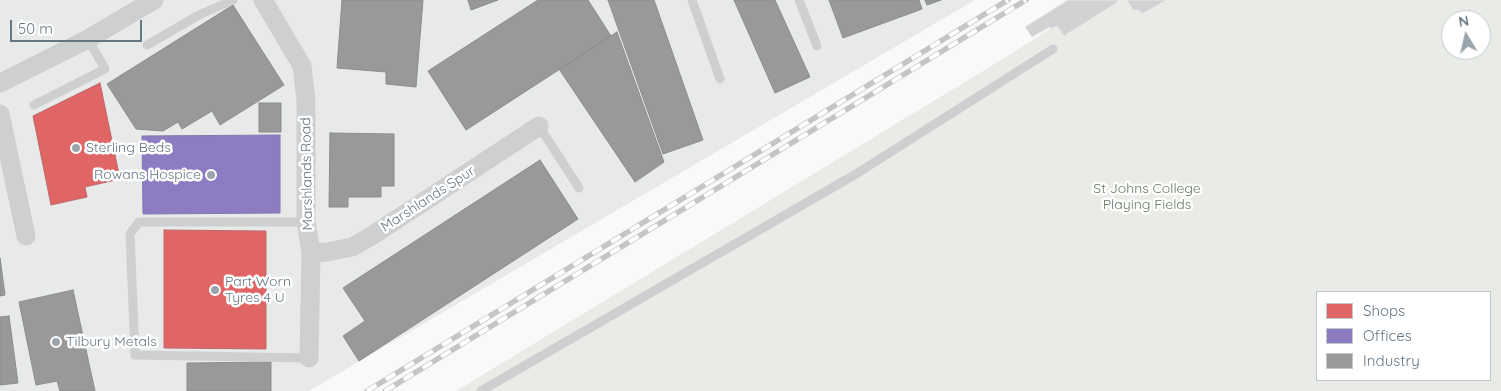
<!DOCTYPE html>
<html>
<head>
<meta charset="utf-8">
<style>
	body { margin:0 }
	#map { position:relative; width:1501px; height:391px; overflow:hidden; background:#f9f9f9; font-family:Quicksand,sans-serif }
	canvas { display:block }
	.legend { position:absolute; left:1316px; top:291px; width:175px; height:90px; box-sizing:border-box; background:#fff; border:1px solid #c1c8cd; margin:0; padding:6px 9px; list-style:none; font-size:15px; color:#657683 }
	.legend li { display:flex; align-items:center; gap:10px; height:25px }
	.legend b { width:25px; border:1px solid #c1c8cd }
	.north { position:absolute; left:1441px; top:10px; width:50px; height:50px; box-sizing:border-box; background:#fff; border:1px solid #c1c8cd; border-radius:50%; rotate:351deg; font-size:14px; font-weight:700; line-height:20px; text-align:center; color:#657683 }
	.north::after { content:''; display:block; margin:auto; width:18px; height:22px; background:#99a4ac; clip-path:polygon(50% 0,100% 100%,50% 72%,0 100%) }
	.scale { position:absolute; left:10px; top:20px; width:132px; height:22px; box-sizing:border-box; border:2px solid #657683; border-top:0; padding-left:6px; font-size:15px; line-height:18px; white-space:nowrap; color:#657683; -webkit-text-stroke:4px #fff; paint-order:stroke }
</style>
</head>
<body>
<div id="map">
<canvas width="1501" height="391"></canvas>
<ul class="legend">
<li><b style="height:14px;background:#e06666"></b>Shops</li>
<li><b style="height:14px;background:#8e7cc3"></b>Offices</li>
<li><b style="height:14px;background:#999"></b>Industry</li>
</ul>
<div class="north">N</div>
<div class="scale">50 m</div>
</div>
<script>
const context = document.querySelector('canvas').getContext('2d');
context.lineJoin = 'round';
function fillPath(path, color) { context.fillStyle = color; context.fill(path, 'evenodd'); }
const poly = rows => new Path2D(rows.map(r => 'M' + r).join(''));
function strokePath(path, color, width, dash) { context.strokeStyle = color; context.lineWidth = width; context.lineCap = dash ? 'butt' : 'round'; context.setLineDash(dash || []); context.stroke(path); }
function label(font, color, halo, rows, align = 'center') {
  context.font = font + ' Quicksand,sans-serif'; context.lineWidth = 5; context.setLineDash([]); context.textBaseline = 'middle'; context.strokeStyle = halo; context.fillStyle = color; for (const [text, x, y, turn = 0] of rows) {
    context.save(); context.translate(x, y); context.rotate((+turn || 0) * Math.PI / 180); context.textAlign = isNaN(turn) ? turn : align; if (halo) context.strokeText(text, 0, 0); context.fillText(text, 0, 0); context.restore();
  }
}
fillPath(poly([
	[0,0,975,0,309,391,0,391]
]), '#e8e9e9');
fillPath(poly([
	[1095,0,1501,0,1501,391,456,391,1011,54],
	[1451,20,1481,20,1481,50,1451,50],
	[1317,292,1490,292,1490,380,1317,380]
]), '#e8ebe6');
const shops = poly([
	[100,83,120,179,85,187,87,197,51,205,33,116,100,83],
	[164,230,266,231,266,349,164,348,164,230]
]);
fillPath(shops, '#e06666');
strokePath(shops, '#bb6b6f', 1);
const offices = poly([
	[280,135,280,213,143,214,142,136,280,135]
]);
fillPath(offices, '#8e7cc3');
strokePath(offices, '#827ab0', 1);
const industry = poly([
	[342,0,423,0,416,87,386,84,386,72,337,68,342,0],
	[468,0,498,0,471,10,468,0],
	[538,0,588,0,611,36,466,130,428,71,538,0],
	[608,0,654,0,703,140,663,154,608,0],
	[734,0,775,0,810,77,775,93,734,0],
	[829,0,919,0,922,9,843,38,829,0],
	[925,0,941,0,927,5,925,0],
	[233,5,284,85,220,125,212,111,182,129,178,122,163,131,136,129,107,84,233,5],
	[617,32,664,162,635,182,559,69,617,32],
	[259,103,281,103,281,132,259,132,259,103],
	[330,133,394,134,394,186,381,186,381,197,348,197,348,207,329,207,330,133],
	[540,160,578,219,359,361,343,336,365,321,343,288,540,160],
	[0,258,5,295,0,296,0,258],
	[73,290,95,391,60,391,57,381,36,385,19,302,73,290],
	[9,316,18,383,0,385,0,317,9,316],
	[271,362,271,391,187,391,187,363,271,362]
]);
fillPath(industry, '#999');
strokePath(industry, '#898e92', 1);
const building = poly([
	[1068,0,1117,0,1118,2,1064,36,1057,26,1051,29,1050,27,1032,37,1025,27,1068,0],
	[1127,0,1167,0,1142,14,1139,10,1133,10,1127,0]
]);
fillPath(building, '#d0d2d3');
strokePath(building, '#e8e8e8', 1);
strokePath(poly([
	[692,0,720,79],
	[799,0,817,46],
	[147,45,199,15,233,0],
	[34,105,105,69,88,39],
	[539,126,579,188],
	[306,222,139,222,130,234,135,355,309,358],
	[481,391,856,174,1053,49]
]), '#cecfd0', 9);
strokePath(poly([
	[263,0,302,66,306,100,306,222,311,253,309,358],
	[0,83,88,39,154,0],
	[0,114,26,236],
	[311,253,327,252,352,247,370,237,539,126]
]), '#cecfd0', 19);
const rail = poly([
	[367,391,1008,0],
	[385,391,1026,0]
]);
strokePath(rail, '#c3c5c6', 5.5);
strokePath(rail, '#fff', 4, [11]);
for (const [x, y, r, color] of [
	[76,148,5,"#99a4ac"],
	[211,175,5,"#99a4ac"],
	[215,290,5,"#99a4ac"],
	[56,342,5,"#99a4ac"]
]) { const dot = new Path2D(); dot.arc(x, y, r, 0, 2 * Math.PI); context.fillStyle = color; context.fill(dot); strokePath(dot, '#fff', 2); }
label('14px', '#657683', '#fff', [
	["Sterling Beds",86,148],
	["Rowans Hospice",201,175,"right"],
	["Part Worn",225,282],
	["Tyres 4 U",225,298],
	["Tilbury Metals",66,342]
], 'left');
label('14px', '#657683', '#fff', [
	["Marshlands Road",307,174,-91],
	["Marshlands Spur",428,199,-33]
]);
label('14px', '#687a64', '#fff', [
	["St Johns College",1147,189],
	["Playing Fields",1147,205]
]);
</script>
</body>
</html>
